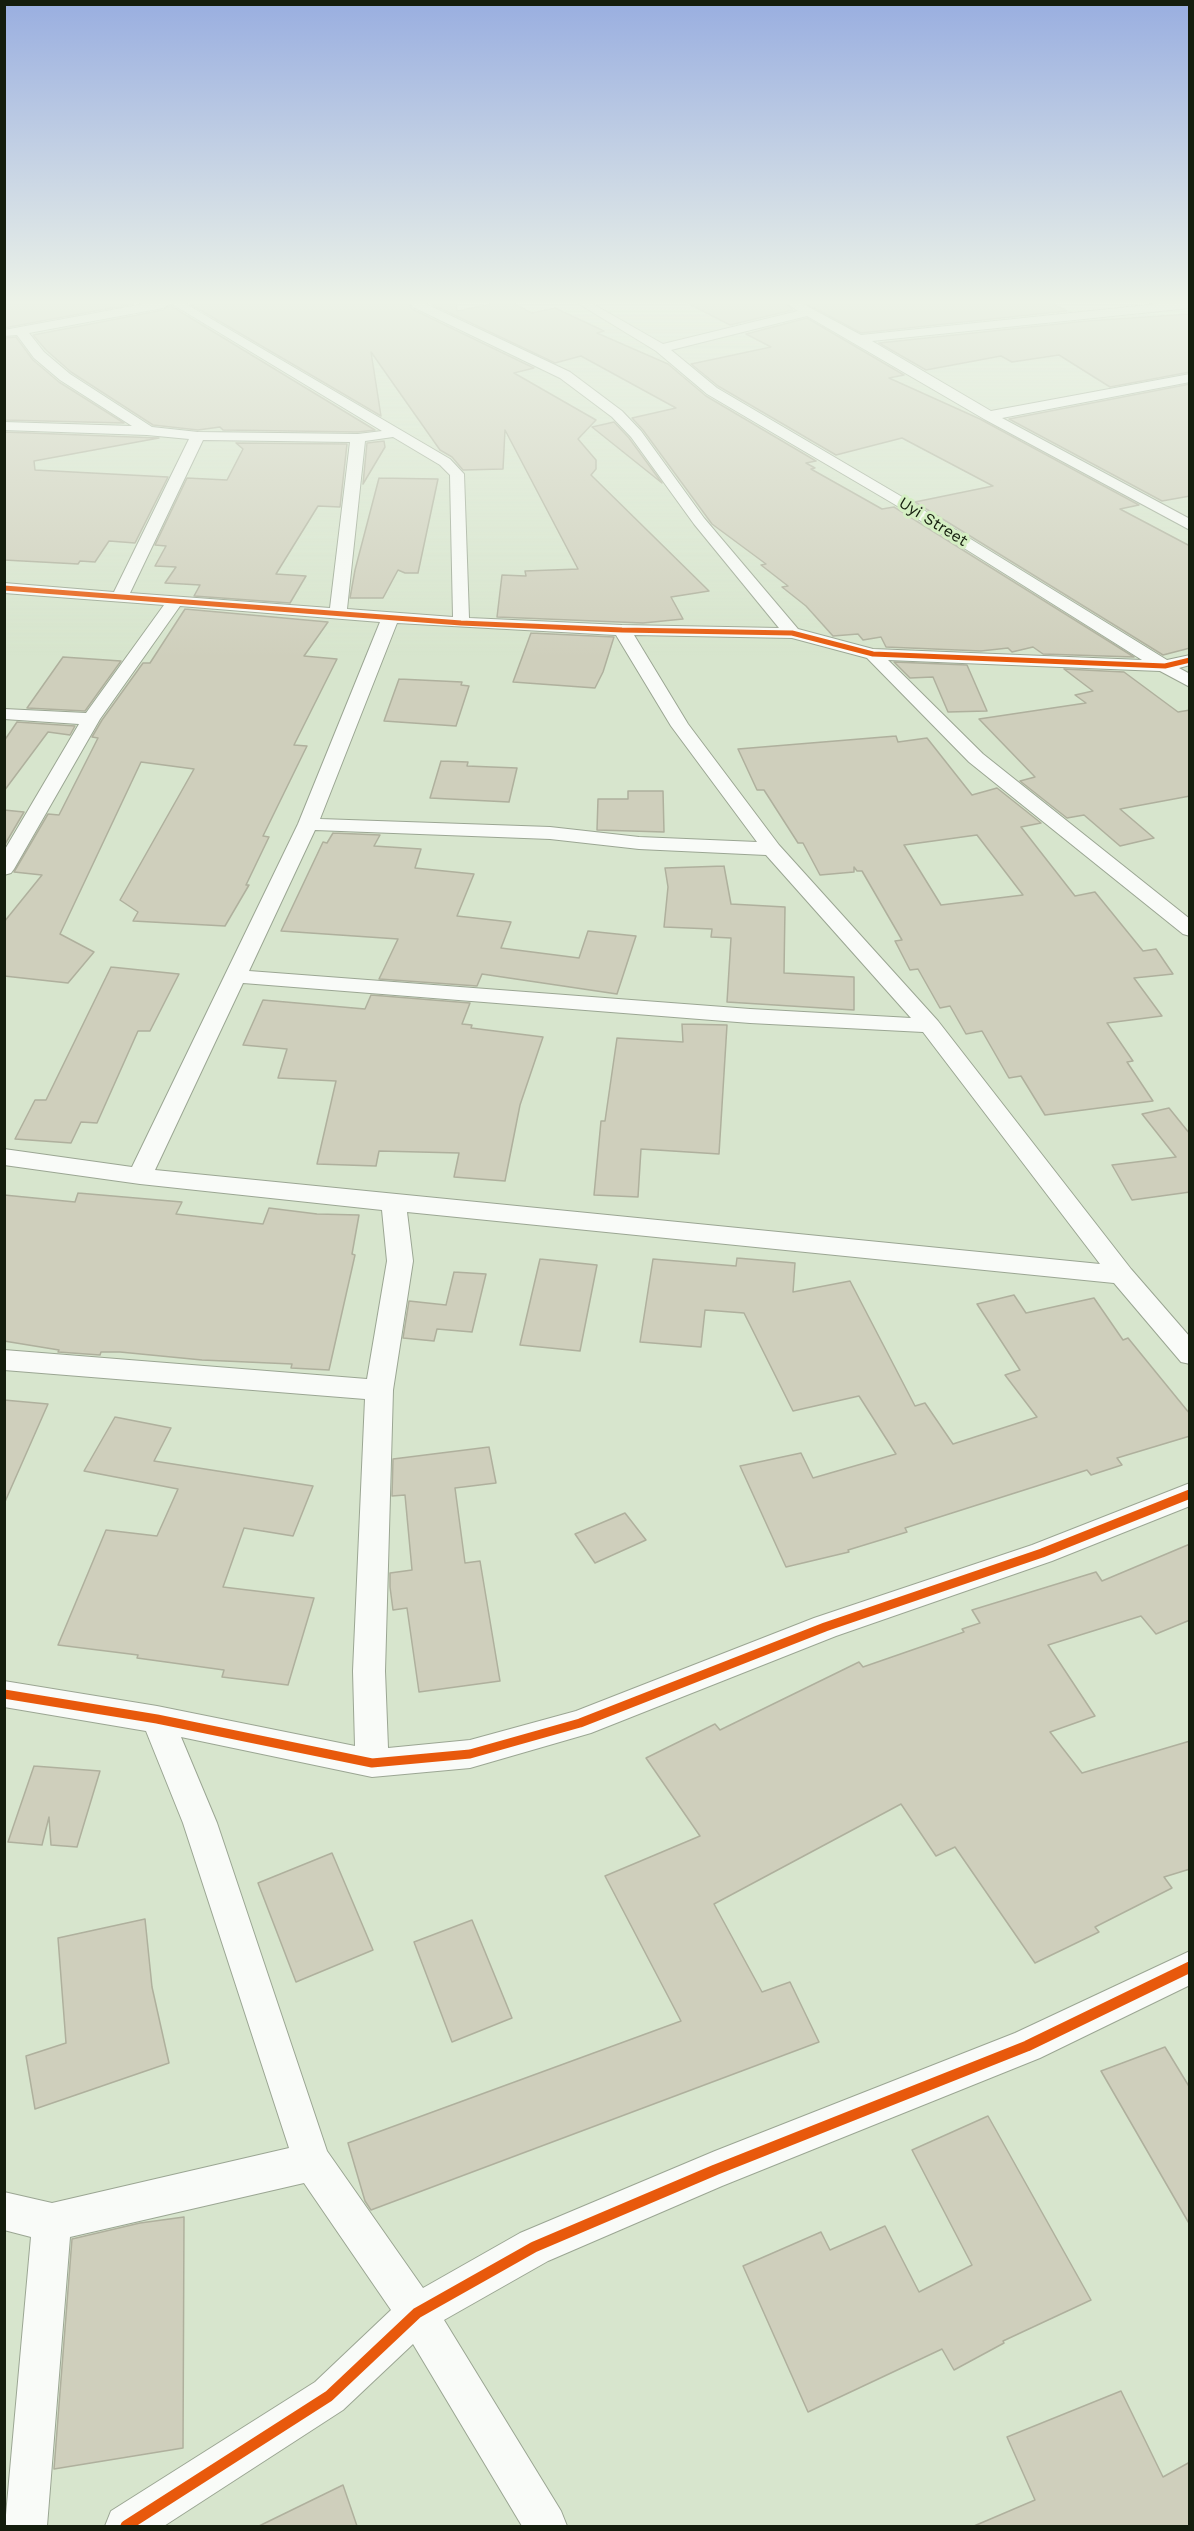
<!DOCTYPE html>
<html>
<head>
<meta charset="utf-8">
<style>
	body { margin:0 }
	#map { position:relative; width:1194px; height:2531px; overflow:hidden; background:#d7e5cd; font-family:"Work Sans",sans-serif }
	canvas { display:block }
	.frame { position:absolute; inset:0; border:6px solid #141d0d; pointer-events:none }
</style>
</head>
<body>
<div id="map">
<canvas width="1194" height="2531"></canvas>
<div class="frame"></div>
</div>
<script>
const context = document.querySelector('canvas').getContext('2d');
context.lineJoin = 'round';
function fillPath(path, color) { context.fillStyle = color; context.fill(path, 'evenodd'); }
const poly = rows => new Path2D(rows.map(r => 'M' + r).join(''));
function strokePath(path, color, width, dash) { context.strokeStyle = color; context.lineWidth = width; context.lineCap = dash ? 'butt' : 'round'; context.setLineDash(dash || []); context.stroke(path); }
function label(font, color, halo, rows, align = 'center') {
  context.font = font + ' "Work Sans",sans-serif'; context.lineWidth = 6; context.setLineDash([]); context.textBaseline = 'middle'; context.strokeStyle = halo; context.fillStyle = color; for (const [text, x, y, turn = 0] of rows) {
    context.save(); context.translate(x, y); context.rotate((+turn || 0) * Math.PI / 180); context.textAlign = isNaN(turn) ? turn : align; if (halo) context.strokeText(text, 0, 0); context.fillText(text, 0, 0); context.restore();
  }
}
const building = poly([
	[4,304,133,304,4,328,4,304],
	[190,304,409,304,412,309,534,368,514,373,596,420,578,439,596,460,596,469,591,475,709,591,671,597,683,619,643,623,497,617,502,575,526,576,525,571,578,569,505,430,503,469,463,470,452,457,440,450,371,352,381,416,190,304],
	[431,304,456,304,457,311,492,304,514,304,532,313,555,308,604,331,597,333,668,364,706,396,816,461,806,463,815,468,811,469,882,509,894,507,1134,657,1043,654,1033,647,1012,652,1008,648,981,651,886,647,881,637,863,640,858,634,833,636,806,606,782,587,788,586,761,565,766,564,712,524,643,430,632,418,676,408,581,356,555,363,431,304],
	[689,304,786,304,793,310,730,325,689,304],
	[807,304,1053,304,1067,311,861,333,807,304],
	[171,305,171,306,375,430,358,432,223,430,220,427,198,430,153,425,71,372,46,350,33,335,163,310,171,305],
	[1190,314,1190,372,1110,387,1059,355,1012,362,1001,356,926,370,879,343,1086,321,1190,314],
	[807,318,904,375,889,378,980,419,1139,505,1120,509,1190,546,1190,648,1163,655,915,502,993,486,902,438,836,455,718,386,691,364,771,347,746,334,807,318],
	[16,337,33,360,59,382,124,423,4,420,4,338,16,337],
	[1190,384,1190,496,1162,501,1009,419,1190,384],
	[614,422,629,438,662,483,592,427,614,422],
	[4,432,159,438,34,461,35,470,168,477,135,543,109,541,95,562,80,561,78,564,4,560,4,432],
	[384,441,385,447,363,484,367,443,384,441],
	[236,443,347,444,340,507,318,506,276,574,306,576,290,603,194,596,200,585,165,583,176,567,155,566,166,546,155,545,187,478,227,480,243,449,236,443],
	[379,478,438,479,418,573,405,573,398,570,383,598,350,598,355,570,379,478],
	[185,609,328,622,304,656,337,659,294,745,307,746,263,836,269,837,246,885,249,885,225,926,133,921,138,912,120,900,194,769,141,762,60,934,94,952,68,983,4,976,4,922,42,875,14,872,48,814,59,815,98,738,92,737,102,720,143,663,150,663,185,609],
	[531,633,614,637,603,672,595,688,513,682,531,633],
	[63,657,121,661,85,711,27,708,63,657],
	[894,662,967,665,987,711,948,712,933,677,910,678,894,662],
	[1064,669,1124,672,1178,712,1190,710,1190,796,1120,809,1154,838,1120,846,1084,815,1067,818,1020,781,1035,777,979,719,1086,703,1075,695,1093,691,1064,669],
	[399,679,462,682,461,685,469,686,456,726,384,721,399,679],
	[17,722,75,726,70,735,48,732,4,791,4,741,17,722],
	[896,736,898,742,927,738,972,795,997,788,1041,823,1021,827,1075,896,1095,892,1143,951,1156,949,1173,974,1134,978,1162,1016,1107,1023,1133,1061,1127,1062,1153,1101,1045,1115,1021,1076,1009,1078,982,1031,966,1034,950,1006,940,1008,918,969,910,970,895,941,902,940,862,871,857,871,854,867,854,872,820,875,803,843,798,843,764,790,757,790,738,749,896,736],
	[977,835,1023,895,941,905,904,845,977,835],
	[441,761,468,762,467,766,517,768,509,802,430,798,441,761],
	[628,791,663,791,664,832,597,830,598,799,628,799,628,791],
	[4,810,24,812,4,846,4,810],
	[333,833,380,835,374,846,421,849,415,868,474,874,457,916,511,922,501,948,579,958,588,931,636,936,617,994,482,974,477,986,379,979,398,939,281,931,323,842,327,843,333,833],
	[724,866,731,904,785,907,784,973,854,977,854,1010,727,1002,731,938,711,937,712,929,664,927,668,887,665,868,724,866],
	[111,967,179,974,150,1031,138,1031,97,1123,81,1122,71,1143,15,1139,35,1100,46,1100,111,967],
	[371,995,470,1003,462,1024,472,1025,471,1028,543,1037,520,1105,505,1181,454,1177,459,1153,379,1151,376,1166,317,1164,336,1081,278,1078,287,1049,243,1045,263,1000,365,1009,371,995],
	[682,1024,727,1025,719,1154,641,1149,638,1197,594,1195,601,1121,605,1121,617,1038,683,1042,682,1024],
	[1169,1108,1190,1134,1190,1192,1132,1200,1112,1165,1176,1157,1142,1114,1169,1108],
	[78,1193,182,1202,176,1214,263,1224,269,1208,317,1214,359,1215,352,1254,355,1255,329,1370,291,1368,292,1364,202,1360,120,1352,101,1352,100,1355,58,1352,59,1350,4,1341,4,1195,75,1202,78,1193],
	[737,1258,795,1263,793,1292,850,1281,915,1406,925,1403,953,1444,1037,1417,1005,1375,1020,1370,977,1304,1014,1295,1026,1313,1094,1298,1123,1340,1128,1338,1190,1414,1190,1436,1117,1458,1122,1465,1091,1475,1087,1470,905,1528,907,1532,848,1550,849,1552,786,1567,740,1466,801,1453,813,1478,896,1454,859,1396,793,1411,744,1313,705,1310,701,1347,640,1342,653,1259,736,1266,737,1258],
	[540,1259,597,1265,580,1351,520,1345,540,1259],
	[454,1272,486,1274,472,1332,437,1329,434,1341,403,1338,409,1301,446,1305,454,1272],
	[4,1400,48,1404,4,1504,4,1400],
	[115,1417,171,1428,154,1461,313,1486,293,1536,244,1528,223,1587,314,1598,288,1685,222,1677,224,1670,137,1658,138,1655,58,1645,106,1530,157,1536,178,1489,84,1471,115,1417],
	[489,1447,496,1483,455,1488,465,1563,480,1561,500,1681,419,1692,407,1608,393,1610,390,1587,390,1573,412,1570,405,1495,392,1496,393,1459,489,1447],
	[625,1513,646,1540,595,1563,575,1534,625,1513],
	[1190,1544,1190,1620,1156,1634,1141,1616,1048,1645,1095,1716,1050,1732,1082,1773,1190,1741,1190,1869,1164,1877,1172,1888,1095,1927,1099,1932,1035,1963,955,1847,936,1856,901,1804,714,1904,762,1992,790,1982,819,2042,371,2210,365,2201,348,2143,681,2021,605,1876,700,1836,646,1758,715,1724,720,1730,859,1662,863,1667,964,1632,962,1629,980,1623,972,1610,1096,1572,1102,1581,1190,1544],
	[34,1766,100,1771,77,1847,51,1845,49,1817,42,1845,8,1842,34,1766],
	[332,1853,373,1950,296,1982,258,1883,332,1853],
	[145,1919,152,1987,169,2063,35,2109,26,2056,66,2043,58,1938,145,1919],
	[472,1920,512,2018,452,2042,414,1942,472,1920],
	[1165,2047,1190,2088,1190,2225,1101,2071,1165,2047],
	[988,2116,1091,2300,1003,2341,1004,2343,954,2370,942,2349,808,2412,743,2266,821,2232,830,2250,885,2226,919,2292,972,2265,912,2150,988,2116],
	[184,2217,183,2448,54,2469,72,2239,140,2223,184,2217],
	[1121,2391,1163,2477,1190,2462,1190,2526,974,2526,1035,2500,1007,2437,1121,2391],
	[343,2485,357,2526,259,2526,343,2485]
]);
fillPath(building, '#cfcfbc');
strokePath(building, '#afb09d', 1.5);
const minor = poly([
	[144,304,169,304,163,308,29,333,44,352,70,374,152,427,198,432,358,434,382,431,172,304,186,304,450,459,464,474,469,618,622,625,779,628,694,524,631,437,612,417,560,378,413,307,411,304,426,304,570,372,622,411,641,431,704,518,798,629,873,649,1142,660,894,504,707,394,656,351,579,304,593,304,663,344,798,311,788,304,803,304,861,335,1157,304,1190,304,1190,308,872,341,991,411,1190,374,1190,382,1002,418,1190,519,1190,530,984,419,807,316,671,350,717,388,904,498,1167,660,1190,655,1190,665,1179,668,1190,674,1190,687,1160,671,888,660,983,754,1190,919,1190,936,1183,934,969,762,867,658,792,638,634,635,688,724,779,845,938,1021,1131,1269,1190,1337,1190,1364,1181,1362,1114,1283,407,1212,413,1261,393,1390,385,1671,388,1748,470,1740,576,1711,814,1618,1032,1545,1190,1483,1190,1506,1052,1561,836,1636,591,1733,470,1768,372,1777,181,1737,217,1823,327,2151,423,2288,520,2233,715,2151,1015,2033,1190,1951,1190,1985,1040,2058,722,2186,548,2261,444,2320,561,2511,567,2526,522,2526,413,2344,343,2410,164,2526,105,2526,111,2511,315,2382,391,2310,304,2183,70,2237,47,2526,5,2526,31,2237,4,2230,4,2192,52,2203,289,2148,183,1823,146,1731,4,1707,4,1681,157,1706,355,1746,353,1671,365,1399,4,1370,4,1350,367,1379,387,1261,382,1210,140,1184,4,1165,4,1149,132,1167,298,824,380,622,180,606,100,719,14,869,11,873,4,875,4,851,79,724,4,719,4,709,86,713,164,605,4,593,4,583,114,592,189,439,147,435,4,430,4,422,132,426,60,380,34,358,17,335,4,336,4,330,144,304],
	[393,437,440,465,450,475,453,617,347,609,365,441,393,437],
	[203,440,350,442,330,608,130,593,203,440],
	[397,623,616,635,671,726,757,842,639,837,550,827,320,819,397,623],
	[315,830,550,839,639,849,766,855,911,1018,750,1009,249,971,315,830],
	[243,983,750,1023,923,1032,1100,1264,155,1170,243,983]
]);
strokePath(minor, '#9ba693', 2);
fillPath(minor, '#f9fbf8');
strokePath(poly([
	[4,588,461,623,622,630,792,633,873,654,1165,666,1190,660]
]), '#e8590c', 5);
strokePath(poly([
	[4,1694,157,1719,372,1763,470,1754,580,1723,825,1627,1042,1553,1190,1494]
]), '#e8590c', 9);
strokePath(poly([
	[126,2526,329,2396,417,2313,534,2247,715,2170,1027,2046,1190,1967]
]), '#e8590c', 11);
const sky = context.createLinearGradient(0, 0, 0, 658);
sky.addColorStop(0, '#99aee0');
sky.addColorStop(0.46, '#edf3e8');
sky.addColorStop(1, '#edf3e800');
context.fillStyle = sky;
context.fillRect(0, 0, 1194, 658);
label('16px', '#141d0d', '#d5efc3', [
	["Uyi Street",933,522,32]
]);
</script>
</body>
</html>
